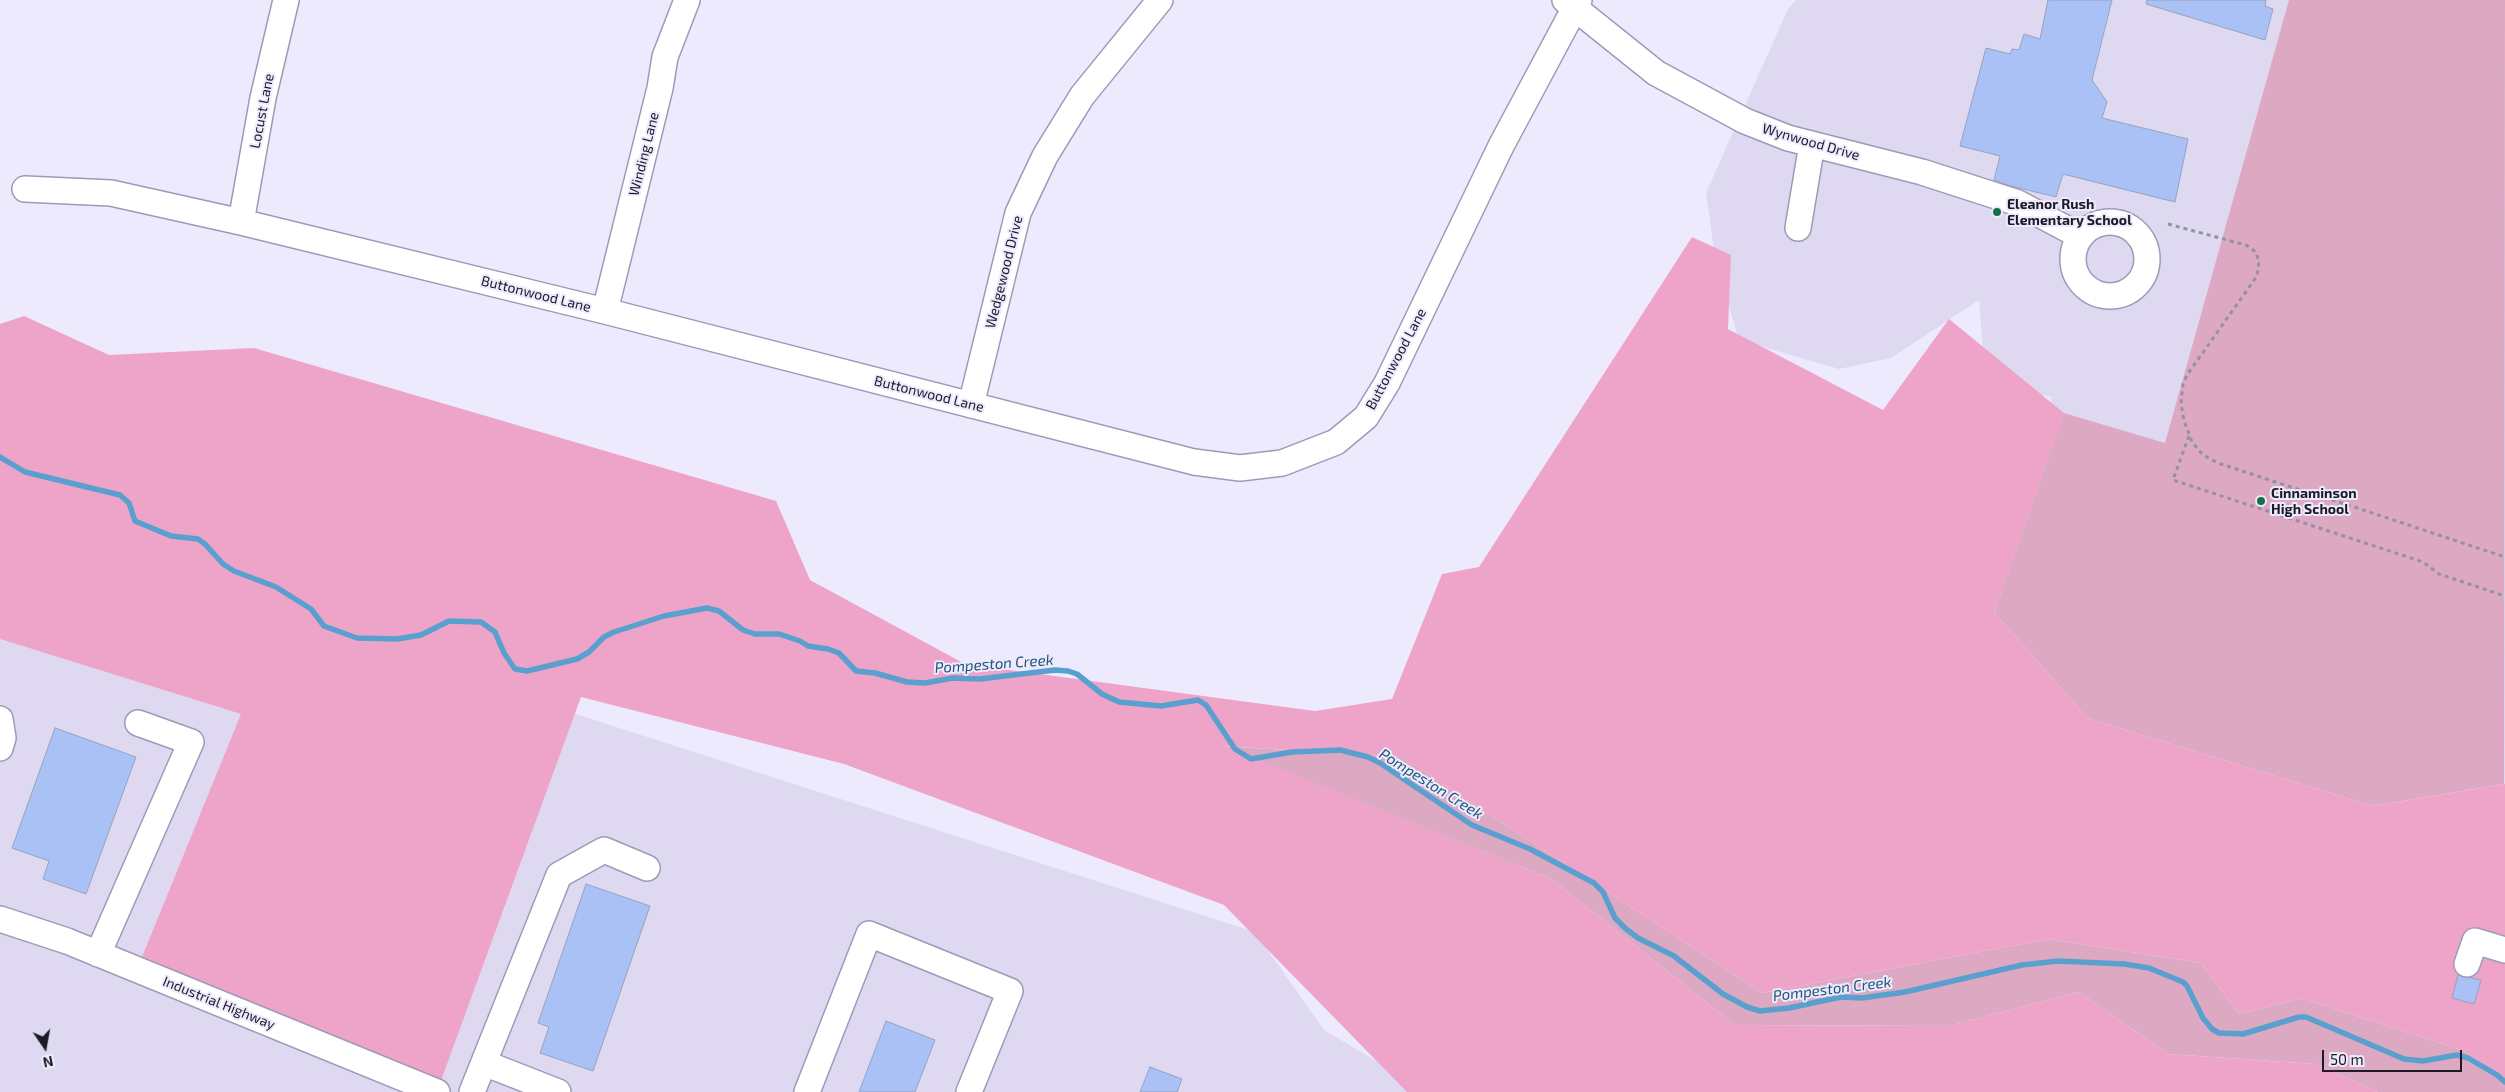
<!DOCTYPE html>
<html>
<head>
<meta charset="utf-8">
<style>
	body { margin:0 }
	#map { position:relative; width:2505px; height:1092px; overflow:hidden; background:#edeafe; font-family:"Exo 2",sans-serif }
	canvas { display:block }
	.north { position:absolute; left:20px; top:1022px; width:50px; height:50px; -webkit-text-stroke:4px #edeafe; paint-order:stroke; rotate:168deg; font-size:14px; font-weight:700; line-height:20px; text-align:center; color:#1d1a26 }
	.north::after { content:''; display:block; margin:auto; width:18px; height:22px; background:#1d1a26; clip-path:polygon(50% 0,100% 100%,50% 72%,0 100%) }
	.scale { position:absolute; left:2322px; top:1050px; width:140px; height:22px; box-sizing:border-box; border:2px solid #1d1a26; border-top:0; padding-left:6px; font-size:15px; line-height:18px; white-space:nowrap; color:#1d1a26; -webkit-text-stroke:4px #edeafe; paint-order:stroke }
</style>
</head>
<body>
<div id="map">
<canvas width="2505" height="1092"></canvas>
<div class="north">N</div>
<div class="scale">50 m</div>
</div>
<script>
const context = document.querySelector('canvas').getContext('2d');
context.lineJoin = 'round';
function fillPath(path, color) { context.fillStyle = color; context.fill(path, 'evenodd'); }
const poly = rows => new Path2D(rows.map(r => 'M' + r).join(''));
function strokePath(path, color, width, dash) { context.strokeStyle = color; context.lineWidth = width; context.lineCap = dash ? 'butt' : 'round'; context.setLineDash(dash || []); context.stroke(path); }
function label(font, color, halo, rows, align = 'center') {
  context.font = font + ' "Exo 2",sans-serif'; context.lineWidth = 4; context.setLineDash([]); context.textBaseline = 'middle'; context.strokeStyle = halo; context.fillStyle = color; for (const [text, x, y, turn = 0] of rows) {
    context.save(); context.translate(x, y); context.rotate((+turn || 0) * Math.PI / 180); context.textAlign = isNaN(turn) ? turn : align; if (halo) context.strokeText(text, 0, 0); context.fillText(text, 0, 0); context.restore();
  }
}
fillPath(poly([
	[1796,0,2505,0,2505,799,1990,584,2052,397,2030,393,1984,361,1979,300,1891,358,1839,369,1739,340,1716,264,1706,193,1788,9],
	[0,639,223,708,448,673,1255,932,1324,1030,1410,1081,1450,1092,0,1092]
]), '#ded9f1');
fillPath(poly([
	[2289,0,2505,0,2504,784,2373,806,2087,718,1994,612,2064,413,2165,443],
	[1221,746,1402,757,1762,993,2048,939,2201,963,2239,1014,2302,998,2464,1051,2505,1082,2505,1092,2378,1092,2316,1064,2168,1054,2079,992,1949,1026,1735,1025,1551,879]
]), '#dda9c2');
fillPath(poly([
	[1692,237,1731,255,1728,329,1883,410,1949,319,2064,413,1994,612,2087,718,2373,806,2505,784,2505,1082,2464,1051,2302,998,2239,1014,2201,963,2048,939,1762,993,1402,757,1223,746,1551,879,1735,1025,1949,1026,2079,992,2168,1054,2316,1064,2378,1092,1407,1092,1224,905,844,764,581,697,439,1086,140,962,241,714,0,639,0,324,24,316,109,355,254,348,776,501,810,580,965,664,1315,711,1392,699,1442,574,1479,567]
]), '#eea4c9');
strokePath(poly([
	[0,457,25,472,120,495,129,503,135,521,171,536,198,539,205,544,223,564,234,571,276,587,311,609,324,626,357,638,397,639,421,635,449,621,481,622,495,632,504,653,515,669,527,671,577,659,589,652,604,637,614,632,664,616,707,608,719,611,743,630,755,634,779,634,800,641,808,646,828,649,839,653,856,671,875,673,907,682,925,683,953,678,980,679,1055,670,1068,671,1077,674,1102,694,1119,702,1161,706,1198,700,1206,705,1235,749,1251,759,1292,752,1340,750,1368,757,1380,763,1472,825,1530,849,1594,883,1603,892,1615,918,1626,929,1638,938,1674,956,1723,994,1747,1007,1760,1011,1789,1008,1841,997,1862,998,1905,992,2022,965,2058,961,2124,964,2149,968,2183,982,2187,986,2203,1018,2212,1029,2219,1033,2243,1034,2299,1017,2306,1017,2404,1059,2423,1061,2457,1055,2468,1058,2497,1075,2505,1082]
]), '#5aa0ce', 5.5);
const building = poly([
	[2048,0,2112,0,2092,80,2107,102,2102,118,2188,139,2175,202,2063,174,2056,197,2011,186,1994,180,2000,156,1960,146,1986,48,2010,54,2012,49,2019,50,2024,34,2040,39,2048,0],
	[2147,0,2266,0,2265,6,2273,9,2265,40,2146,4,2147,0],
	[55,728,136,757,86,894,43,879,49,861,12,848,55,728],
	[586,884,650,906,593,1071,540,1053,549,1027,538,1023,586,884],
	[2458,975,2481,980,2474,1004,2452,998,2458,975],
	[886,1021,935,1040,915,1092,859,1092,886,1021],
	[1150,1067,1182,1079,1177,1092,1140,1092,1150,1067]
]);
fillPath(building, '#aac1f5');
strokePath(building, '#96a3c0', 1);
const minor = poly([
	[1565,0,1656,73,1745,121,1788,138,1922,172,2018,203,2080,236],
	[25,189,111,193,241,222,605,311,1194,462,1240,468,1282,463,1336,442,1366,417,1387,383,1501,146,1579,0],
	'2073 259a37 37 0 1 1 74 0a37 37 0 1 1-74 0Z',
	[241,222,263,98,286,0],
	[1798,228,1812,144],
	[605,311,660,88,665,57,687,0],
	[971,405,1018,213,1045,156,1082,96,1160,0],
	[0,719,3,738,0,748],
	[0,919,67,941,437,1092],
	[98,954,191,742,138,723],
	[2467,964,2475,941,2505,950],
	[484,1063,558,1092],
	[472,1092,559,875,604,850,647,868],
	[807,1092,869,934,1010,991,969,1092]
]);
strokePath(minor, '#9f99b8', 28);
strokePath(poly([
	[2168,224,2246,245,2256,252,2259,262,2257,276,2187,375,2183,384,2181,403,2184,421,2192,442,2203,455,2218,463,2303,491],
	[2189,436,2173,480,2423,562,2439,574,2505,596],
	[2324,497,2505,557]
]), '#9491a2', 3, [4, 4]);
strokePath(minor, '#fff', 25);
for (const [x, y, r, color] of [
	[1997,212,5,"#147044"],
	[2261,501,5,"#147044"]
]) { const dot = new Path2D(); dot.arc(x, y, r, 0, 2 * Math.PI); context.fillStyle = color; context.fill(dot); strokePath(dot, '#edeafe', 2); }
label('14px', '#1d1a26', '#edeafe', [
	["Locust Lane",262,111,-79],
	["Wynwood Drive",1811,142,16],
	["Winding Lane",644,154,-76],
	["Wedgewood Drive",1004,272,-76],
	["Buttonwood Lane",536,294,14],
	["Buttonwood Lane",1396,359,-62],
	["Buttonwood Lane",929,394,14],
	["Industrial Highway",219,1003,22]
]);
label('bold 14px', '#1d1a26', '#edeafe', [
	["Eleanor Rush",2007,204],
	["Elementary School",2007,220],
	["Cinnaminson",2271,493],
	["High School",2271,509]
], 'left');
label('italic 15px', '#1f5474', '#edeafe', [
	["Pompeston Creek",994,664,-4],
	["Pompeston Creek",1431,784,32],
	["Pompeston Creek",1832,989,-7]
]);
</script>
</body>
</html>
